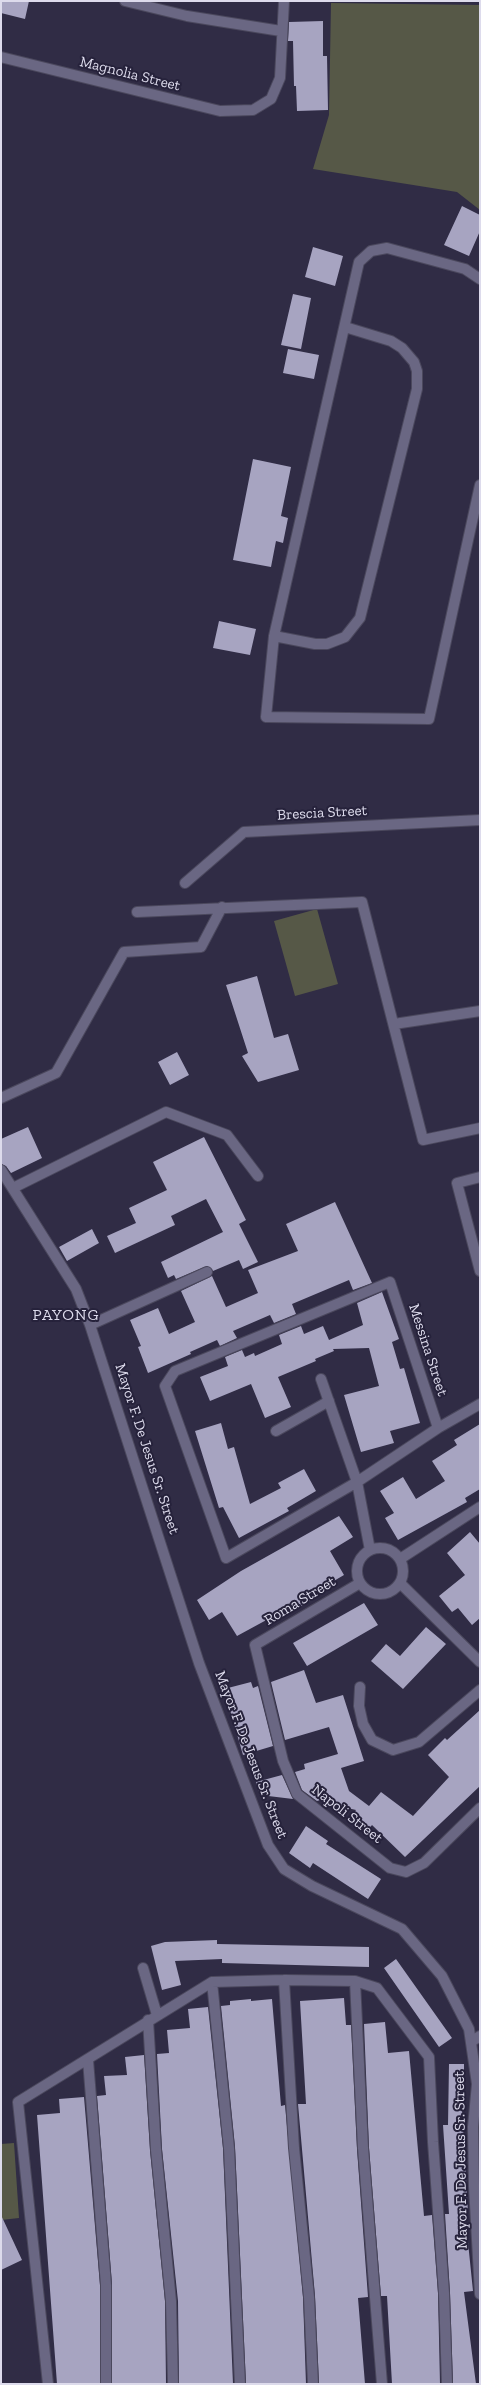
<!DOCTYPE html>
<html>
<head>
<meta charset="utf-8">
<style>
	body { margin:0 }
	#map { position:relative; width:481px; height:2385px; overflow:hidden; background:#302c45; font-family:"Zilla Slab",serif }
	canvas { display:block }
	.frame { position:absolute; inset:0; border:2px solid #dddbec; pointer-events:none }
</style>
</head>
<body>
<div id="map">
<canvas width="481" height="2385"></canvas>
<div class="frame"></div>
</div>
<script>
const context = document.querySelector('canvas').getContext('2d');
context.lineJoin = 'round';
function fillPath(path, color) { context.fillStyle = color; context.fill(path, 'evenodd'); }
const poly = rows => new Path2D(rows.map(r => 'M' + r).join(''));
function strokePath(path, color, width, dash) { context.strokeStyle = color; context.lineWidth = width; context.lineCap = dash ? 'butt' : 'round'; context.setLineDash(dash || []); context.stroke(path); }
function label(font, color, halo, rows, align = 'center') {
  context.font = font + ' "Zilla Slab",serif'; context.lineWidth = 4; context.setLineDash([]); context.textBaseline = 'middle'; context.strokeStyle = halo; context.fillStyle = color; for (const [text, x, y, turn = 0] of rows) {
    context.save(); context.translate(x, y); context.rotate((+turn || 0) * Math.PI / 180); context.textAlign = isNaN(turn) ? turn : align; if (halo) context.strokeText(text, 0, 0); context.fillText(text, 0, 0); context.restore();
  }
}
fillPath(poly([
	[331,3,480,5,480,210,457,192,313,169,329,115],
	[317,909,338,984,295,996,274,921],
	[14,2143,19,2218,1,2220,1,2144]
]), '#565847');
fillPath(poly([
	[1,1,29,1,25,19,1,13],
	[323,21,323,56,327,56,328,110,297,111,296,86,294,86,293,41,288,41,289,22],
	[462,206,480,215,480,231,469,256,444,245],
	[313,247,343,256,335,286,305,277],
	[293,294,311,298,301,349,281,345],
	[288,349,319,355,314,379,283,373],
	[253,459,291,467,281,516,288,518,283,543,276,541,271,567,233,560],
	[219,621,256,629,250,655,213,648],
	[257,976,274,1038,288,1034,299,1070,258,1082,242,1056,248,1053,226,985],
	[177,1052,189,1075,170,1085,158,1062],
	[28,1127,42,1158,11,1173,6,1166,1,1164,1,1139],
	[204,1137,246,1220,239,1224,258,1262,243,1269,239,1260,213,1271,207,1266,176,1279,174,1275,168,1278,161,1262,223,1232,206,1199,171,1216,175,1225,115,1253,107,1236,136,1223,129,1208,167,1190,153,1162],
	[335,1202,372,1283,353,1290,349,1280,292,1304,296,1314,274,1323,270,1315,233,1331,237,1338,220,1346,217,1340,190,1352,191,1354,148,1373,138,1347,141,1346,130,1320,158,1308,169,1334,195,1322,181,1291,212,1276,226,1307,258,1293,248,1270,298,1251,286,1224],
	[92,1229,99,1243,67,1261,59,1247],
	[382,1292,399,1339,392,1342,400,1369,404,1368,420,1423,390,1431,394,1443,361,1452,344,1395,379,1386,369,1348,333,1349,334,1351,315,1359,316,1361,278,1377,291,1407,265,1418,251,1384,210,1401,200,1377,228,1366,225,1357,242,1350,245,1357,254,1353,255,1356,282,1344,279,1335,301,1326,304,1334,323,1326,329,1340,363,1325,357,1303],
	[221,1423,228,1449,234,1447,250,1504,281,1488,278,1483,304,1469,316,1491,287,1508,289,1511,239,1538,223,1507,219,1508,195,1431],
	[480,1424,480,1489,465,1498,467,1502,398,1540,385,1518,394,1513,380,1491,403,1477,416,1499,445,1481,432,1461,457,1445,454,1440],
	[339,1516,353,1537,330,1551,344,1575,310,1595,313,1599,296,1609,294,1605,237,1636,222,1612,209,1620,197,1600,241,1571],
	[470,1532,480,1544,480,1618,472,1625,458,1608,452,1612,439,1596,465,1575,447,1553],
	[364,1603,378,1625,307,1666,293,1643],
	[426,1627,446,1644,403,1689,371,1661,386,1644,400,1656],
	[304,1670,316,1703,343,1695,364,1761,341,1768,349,1791,369,1806,381,1792,413,1816,449,1777,428,1755,445,1738,447,1740,480,1710,480,1786,405,1857,372,1825,367,1831,350,1818,356,1810,322,1802,324,1799,317,1801,302,1790,295,1772,305,1769,304,1764,338,1754,329,1727,285,1740,271,1682],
	[251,1682,253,1688,258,1686,273,1746,243,1755,224,1689],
	[282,1775,293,1799,260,1795,256,1782],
	[306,1826,328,1841,326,1844,381,1879,368,1899,313,1863,310,1868,289,1853],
	[217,1940,217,1944,369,1947,369,1967,222,1963,222,1959,175,1961,181,1985,162,1990,151,1946,165,1942],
	[396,1959,452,2038,439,2047,384,1968],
	[344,1998,346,2025,351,2025,357,2149,368,2297,358,2298,365,2384,319,2384,315,2296,298,2104,306,2104,300,2001],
	[251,1999,251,2001,272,1999,281,2106,285,2105,303,2297,306,2384,246,2384,235,2147,221,2006,230,2005,230,2001],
	[208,2007,223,2148,233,2384,179,2384,178,2301,162,2149,157,2054,169,2053,167,2030,190,2028,188,2009],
	[385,2022,388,2053,409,2051,424,2216,432,2215,438,2293,440,2384,392,2384,387,2296,381,2296,369,2148,364,2024],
	[144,2055,150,2150,165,2301,166,2384,112,2384,112,2284,97,2096,106,2095,104,2076,127,2075,125,2057],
	[449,2064,464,2064,464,2110,462,2110,468,2213,465,2213,473,2291,464,2292,476,2384,453,2384,450,2293,445,2214,449,2214,443,2125,448,2125],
	[84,2097,100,2285,100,2384,57,2384,37,2115,60,2113,59,2099],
	[1,2215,22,2260,1,2270]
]), '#a7a4c1');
const minor = poly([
	[125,1,187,16,281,31],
	[1,57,220,111,253,110,271,99,280,78,284,1],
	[480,279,465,269,387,248,371,251,359,262,274,636,266,717,429,719,480,485],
	[274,636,315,644,327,644,345,637,360,618,417,389,417,371,414,362,402,348,391,341,345,327],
	[185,883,244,832,480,820],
	[137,912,362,902,423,1140,480,1128],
	[394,1024,480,1011],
	[1,1098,56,1073,124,952,201,947,222,907],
	[1,1170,76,1289,90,1325,199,1663,268,1845,284,1869,312,1886,402,1929,442,1976,469,2029,477,2084,473,2127,474,2186,480,2294],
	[480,1177,457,1183,480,1271],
	[13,1188,166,1112,227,1135,258,1176],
	[90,1325,207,1272],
	[321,1379,357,1482,370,1550],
	[438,1428,390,1282,175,1371,165,1386,226,1558,357,1482,438,1428,480,1404],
	[276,1431,329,1401],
	'357 1571a23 23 0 1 1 46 0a23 23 0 1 1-46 0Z',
	[400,1559,480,1507],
	[360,1583,255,1645,283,1761,297,1794,390,1868,406,1872,424,1863,480,1808],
	[400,1583,480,1662],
	[360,1687,359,1706,363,1724,372,1740,393,1750,419,1742,480,1690],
	[143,1968,157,2015],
	[284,1980,294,2148,309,2297,313,2384],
	[355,1981,363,2148,382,2384],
	[212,1982,229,2148,240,2384],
	[148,2020,156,2150,171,2301,173,2384],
	[471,2042,480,2036],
	[88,2060,106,2285,106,2384],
	[48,2384,18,2102,212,1982,284,1980,355,1981,377,1988,429,2057,433,2142,444,2293,447,2384]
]);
strokePath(minor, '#4b485d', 12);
strokePath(minor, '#6a6783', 10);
label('15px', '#dddbec', '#26223b', [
	["Magnolia Street",130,74,14],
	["Brescia Street",322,813,-3],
	["Messina Street",428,1350,72],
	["Mayor F. De Jesus Sr. Street",147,1449,72],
	["Roma Street",300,1601,-31],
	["Mayor F. De Jesus Sr. Street",251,1755,69],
	["Napoli Street",347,1814,38],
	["Mayor F. De Jesus Sr. Street",461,2160,-91]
]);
context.letterSpacing = '1px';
label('16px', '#dddbec', '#26223b', [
	["PAYONG",66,1315]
]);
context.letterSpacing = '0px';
</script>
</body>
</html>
